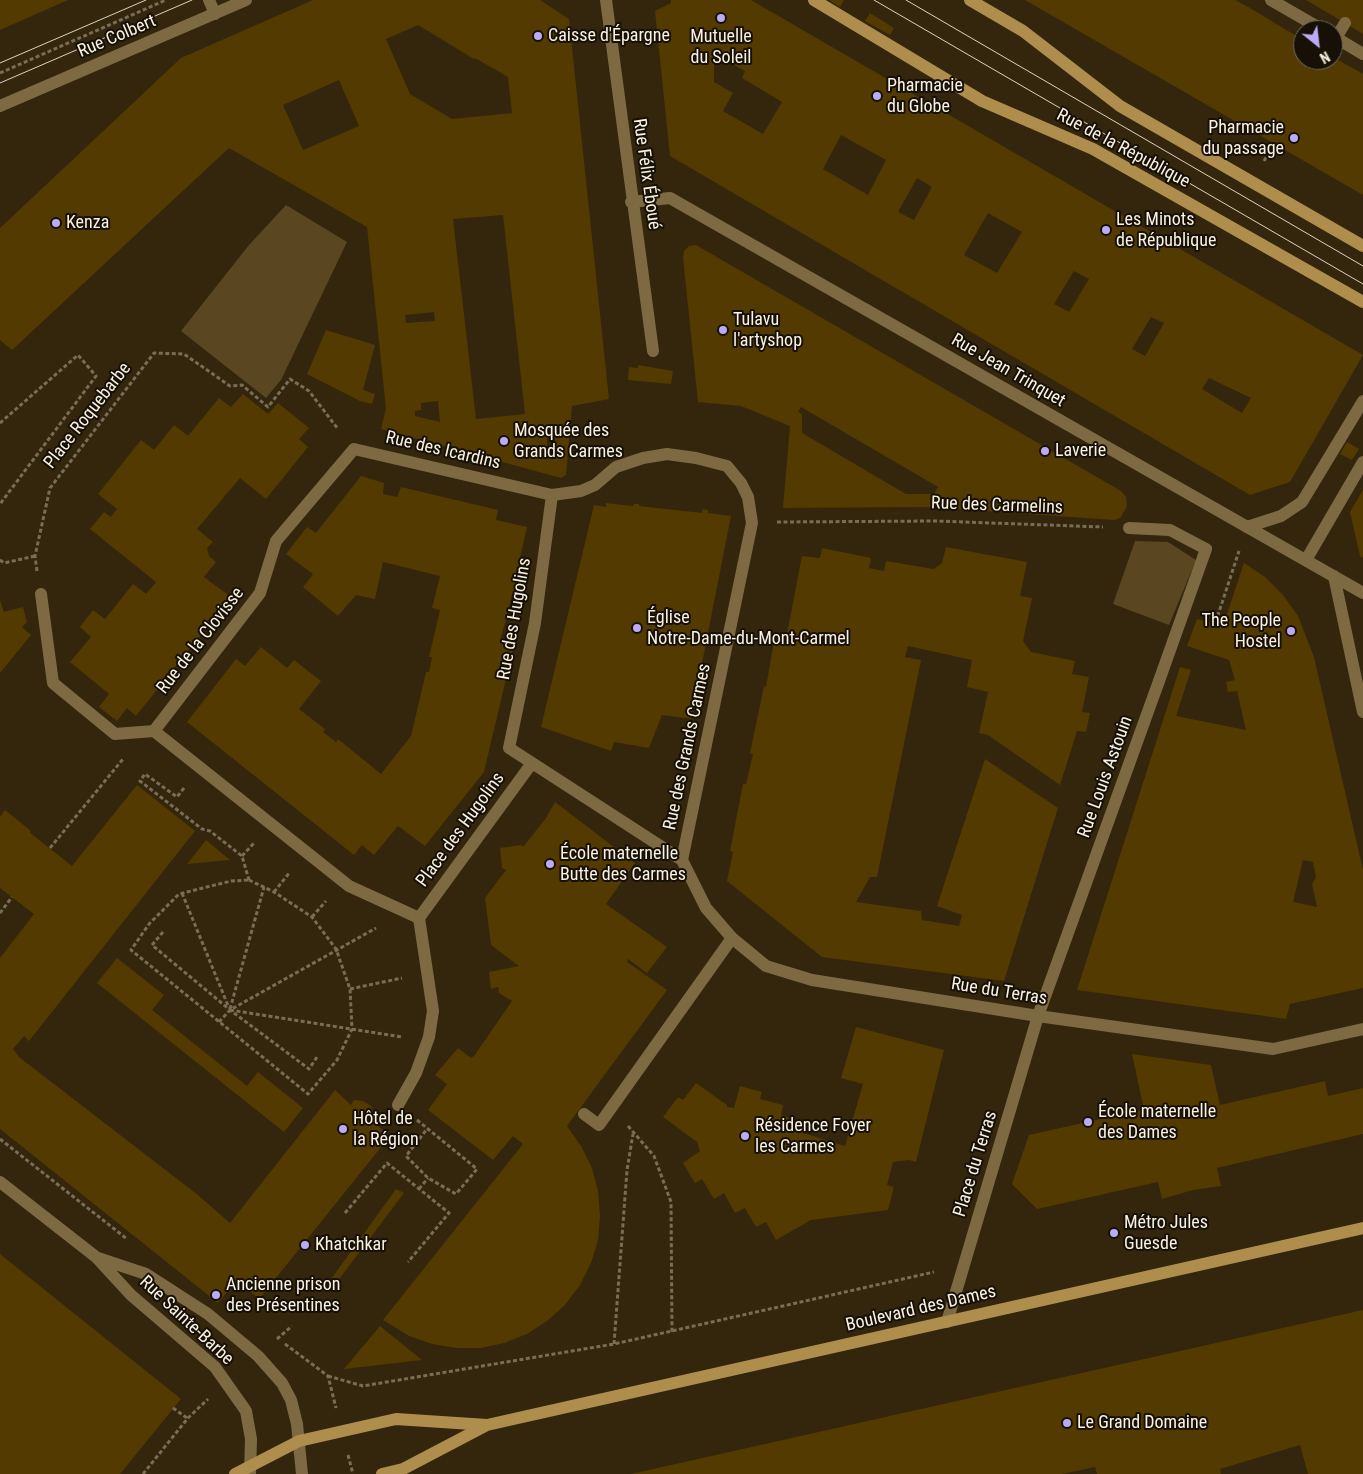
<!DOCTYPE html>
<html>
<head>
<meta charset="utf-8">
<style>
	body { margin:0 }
	#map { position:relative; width:1363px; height:1474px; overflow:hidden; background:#33260d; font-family:"Roboto Condensed",sans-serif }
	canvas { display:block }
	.north { position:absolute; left:1293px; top:20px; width:50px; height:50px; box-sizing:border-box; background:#161006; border:1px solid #716a5e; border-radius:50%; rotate:151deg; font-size:14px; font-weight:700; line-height:20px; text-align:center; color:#faf1e2 }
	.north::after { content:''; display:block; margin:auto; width:18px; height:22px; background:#baaaf7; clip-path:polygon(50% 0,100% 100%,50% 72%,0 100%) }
</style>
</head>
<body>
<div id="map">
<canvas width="1363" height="1474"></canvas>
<div class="north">N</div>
</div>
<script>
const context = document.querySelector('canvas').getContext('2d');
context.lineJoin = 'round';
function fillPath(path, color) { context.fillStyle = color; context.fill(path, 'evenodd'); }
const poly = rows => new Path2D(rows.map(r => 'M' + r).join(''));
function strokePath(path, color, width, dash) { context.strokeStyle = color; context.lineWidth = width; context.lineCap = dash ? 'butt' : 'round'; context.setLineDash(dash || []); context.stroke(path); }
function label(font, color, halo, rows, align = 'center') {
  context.font = font + ' "Roboto Condensed",sans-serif'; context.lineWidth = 4; context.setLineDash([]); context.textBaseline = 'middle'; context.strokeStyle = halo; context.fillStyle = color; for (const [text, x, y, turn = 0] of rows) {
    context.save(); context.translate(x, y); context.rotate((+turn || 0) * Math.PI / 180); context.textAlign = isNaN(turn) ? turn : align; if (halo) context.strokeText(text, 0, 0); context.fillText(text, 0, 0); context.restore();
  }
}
fillPath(poly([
	[286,205,347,242,281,380,266,398,181,331,249,245],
	[1135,541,1168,542,1196,560,1169,625,1113,604]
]), '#5a4721');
fillPath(poly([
	[0,0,68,0,0,30],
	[313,0,540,0,569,19,609,399,572,406,566,475,561,478,381,429,386,408,367,227,229,148,12,350,0,340,0,228,181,58],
	[418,25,474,59,475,58,508,77,512,113,452,119,410,94,386,39],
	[339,80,359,126,303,150,283,105],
	[503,215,525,414,476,419,453,219],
	[434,312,435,321,406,323,405,315],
	[438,401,440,422,415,416,415,411,421,410,421,403],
	[555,437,554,452,547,450,547,438],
	[671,0,751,0,1363,355,1290,482,1250,495,670,156,655,11,671,3],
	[718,56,745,71,742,78,782,102,763,134,723,111,733,93,714,82,714,64],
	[841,135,886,160,868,195,823,169],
	[917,178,932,187,914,220,898,212],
	[988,213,1022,232,997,273,964,255],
	[1074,271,1089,279,1069,312,1054,304],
	[1151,317,1164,323,1145,356,1132,349],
	[1209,378,1251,398,1242,413,1202,389],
	[829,0,844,0,840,7],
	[1025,0,1235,0,1250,8,1303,40,1303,60,1333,60,1333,57,1363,74,1363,195],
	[1306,0,1363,0,1363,34,1345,23],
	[870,13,894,28,890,35,865,21],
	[696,245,1121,491,1126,497,1127,506,1121,517,1115,520,926,507,783,508,790,426,741,406,698,402,683,258,684,251,689,246],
	[801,407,938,487,934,494,906,494,802,433,802,414,798,412],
	[326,330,375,345,363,390,375,394,372,404,360,401,307,374],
	[638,365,673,371,671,384,628,380,629,367,638,368],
	[243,394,268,414,278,403,309,428,299,439,308,447,266,499,240,478,197,529,213,542,207,548,209,556,216,562,204,577,231,597,136,716,127,708,117,721,99,707,109,694,70,662,91,637,80,627,93,610,105,619,133,584,146,594,156,582,90,529,104,512,111,517,117,509,98,494,141,440,154,450,174,425,188,436,219,398,231,407],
	[1347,442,1359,449,1352,460,1340,454],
	[361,476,384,483,383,494,397,497,401,487,498,510,496,520,527,527,519,562,530,565,522,598,512,595,501,638,515,641,484,772,425,846,398,826,374,855,362,845,354,855,187,722,236,659,245,666,261,647,287,668,294,660,321,681,299,709,325,729,323,732,336,742,338,739,381,774,411,736,426,672,429,672,432,657,429,657,440,610,432,608,440,576,383,562,375,599,356,595,338,616,303,587,313,574,286,554,307,527,316,533],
	[1363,490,1363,558,1360,556,1350,512],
	[606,503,633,506,634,504,639,504,639,506,702,513,703,509,708,510,708,513,731,516,691,719,662,715,649,748,614,742,611,751,541,727,594,505,606,507],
	[946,547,1027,562,1020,596,1032,598,1023,641,1031,652,1075,661,1072,674,1089,677,1082,712,1090,713,1086,732,1077,731,1060,785,988,735,979,733,988,692,967,687,972,660,908,646,905,657,921,660,877,877,870,877,856,902,921,911,922,920,959,926,962,915,937,906,985,759,1058,808,1004,981,822,957,727,881,733,852,730,851,743,784,746,784,753,754,750,753,764,686,766,687,775,636,786,639,802,556,820,558,822,548,871,558,869,568,884,571,886,561,934,569,942,563],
	[1244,563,1265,577,1283,595,1298,616,1314,657,1363,870,1363,988,1290,1004,1286,1019,1077,990,1180,667,1191,670,1176,716,1246,730,1237,691,1228,692,1226,682,1235,680,1229,660,1187,646,1197,619,1223,626],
	[1303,860,1313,862,1316,877,1312,884,1317,907,1293,902],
	[0,600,4,612,23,607,27,622,22,627,31,635,0,673],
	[137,785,195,831,29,1041,24,1036,13,1049,19,1057,198,1195,230,1223,335,1090,351,1105,354,1100,363,1101,371,1106,376,1119,373,1122,390,1136,259,1299,237,1280,218,1303,0,1129,0,958,34,914,0,888,0,817,5,810,31,831,29,832,72,866],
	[555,802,635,863,606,904,667,947,647,973,628,959,627,962,667,990,567,1126,581,1146,592,1168,598,1191,600,1216,598,1240,591,1263,580,1285,565,1305,547,1321,527,1334,504,1343,481,1348,456,1348,432,1344,409,1336,383,1320,523,1144,513,1136,493,1160,428,1110,447,1084,435,1075,458,1048,471,1058,474,1056,512,1001,499,993,498,987,491,989,489,972,519,966,491,945,485,898,506,870,502,868,500,848,521,845,523,847,546,818],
	[206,840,230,860,187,864],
	[117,958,164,995,152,1010,247,1086,258,1072,303,1108,284,1132,97,983],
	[856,1027,944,1050,916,1162,909,1160,893,1162,887,1185,894,1187,888,1210,811,1220,776,1240,766,1222,756,1227,745,1208,735,1213,724,1193,714,1199,702,1179,695,1183,683,1163,700,1151,697,1142,663,1117,678,1097,683,1100,696,1083,727,1105,727,1107,734,1108,740,1086,762,1092,760,1099,783,1105,781,1115,805,1123,803,1133,845,1146,863,1084,841,1078],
	[1132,1054,1211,1065,1220,1105,1325,1081,1328,1096,1363,1088,1363,1134,1217,1168,1221,1186,1193,1190,1162,1199,1158,1182,1037,1209,1012,1184,1029,1135,1140,1110,1140,1106,1143,1105],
	[396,1189,404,1193,334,1286,329,1282],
	[0,1254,181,1399,120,1474,0,1474],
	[1363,1310,1363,1474,1308,1474,1300,1445,1220,1469,1221,1474,1097,1474,1095,1467,1062,1474,631,1474],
	[380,1326,422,1360,344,1369]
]), '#533a00');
strokePath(poly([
	[0,73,166,0],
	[1264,161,1274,144],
	[0,423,78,355,96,376,0,504],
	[777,522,936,521,1103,527],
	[0,560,4,563,35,556],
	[37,571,35,556,50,488,154,353,184,354,230,386,242,385,268,407,290,379,309,391,338,429],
	[1211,612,1218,615,1239,551],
	[184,788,177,797,145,774,140,781,202,829,210,831,242,856,249,880],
	[50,848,123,759],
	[242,856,254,843],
	[249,880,274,892,312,917,336,949,350,989,352,1029,337,1060,308,1094,131,950,149,924,179,894,231,881,249,880],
	[274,892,290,872],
	[182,893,229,1008],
	[0,913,12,897],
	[312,917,326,901],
	[163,932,152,945,230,1010,309,1069,317,1057],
	[350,989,402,978],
	[230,1009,264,887],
	[230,1010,402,1037],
	[219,1022,230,1010,376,928],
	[417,1120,477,1169,456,1194,428,1178,406,1156,427,1129],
	[628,1126,654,1156,671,1202,672,1332],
	[0,1139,127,1239],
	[419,1189,428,1178],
	[345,1213,387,1163,449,1213,408,1262],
	[277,1339,292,1326],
	[285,1344,328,1376,336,1408],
	[614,1344,627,1170,633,1134],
	[328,1376,363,1386,614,1344,934,1272],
	[173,1408,187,1418],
	[348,1455,353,1474],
	[143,1474,188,1418,208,1399]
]), '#786d57', 3, [4, 2.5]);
strokePath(poly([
	[1247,527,1281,516,1302,502,1363,401],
	[398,1105,416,1073,429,1037,433,1011,419,918],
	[584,1114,599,1125,732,938]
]), '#7e6a42', 12);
strokePath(poly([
	[1271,0,1323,30],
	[1333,36,1363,54],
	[1333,43,1345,23],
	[1129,528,1170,530,1206,549,1159,681],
	[1306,560,1363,462]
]), '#7e6a42', 12);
strokePath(poly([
	[209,0,215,14],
	[606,0,653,351],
	[0,106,246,0],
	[631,202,670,198,1363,593],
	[552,495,535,623,509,748,682,860],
	[1334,576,1363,712],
	[41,594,53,683,115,734,154,731,349,886,419,918,532,763],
	[154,731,260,593,276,541,354,449,552,495,581,491,595,485,616,467,643,458,667,454,696,458,727,466,741,483,748,497,752,523,682,860],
	[682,860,706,908,732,938,766,966,812,980,1038,1016,1273,1049,1363,1029],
	[0,1182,96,1257,131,1295,215,1367,246,1411,251,1439,250,1474],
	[98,1258,146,1274,208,1314,258,1356,282,1383,291,1400,297,1424,302,1474],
	[947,1322,1038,1016,1159,681]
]), '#7e6a42', 12);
strokePath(poly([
	[814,0,982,101,1093,149,1363,302],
	[970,0,1023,31,1120,106,1363,246],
	[235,1474,299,1441,396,1419,487,1425],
	[382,1474,403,1469,487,1425,1363,1228]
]), '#af8e4d', 12);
strokePath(poly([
	[874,0,1363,284],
	[906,0,1363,266],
	[0,63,146,0],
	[0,83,192,0]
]), '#dbd1c1', 1);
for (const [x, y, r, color] of [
	[721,18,5,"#baaaf7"],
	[538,36,5,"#baaaf7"],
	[877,96,5,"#baaaf7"],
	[1294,138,5,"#baaaf7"],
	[56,223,5,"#baaaf7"],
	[1106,230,5,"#baaaf7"],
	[723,330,5,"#baaaf7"],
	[504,441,5,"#baaaf7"],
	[1045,451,5,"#baaaf7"],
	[637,628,5,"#baaaf7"],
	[1291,631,5,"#baaaf7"],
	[550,864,5,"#baaaf7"],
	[1088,1122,5,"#baaaf7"],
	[343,1129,5,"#baaaf7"],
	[745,1136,5,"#baaaf7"],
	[1114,1233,5,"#baaaf7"],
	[305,1245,5,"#baaaf7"],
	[216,1295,5,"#baaaf7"],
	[1067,1423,5,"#baaaf7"]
]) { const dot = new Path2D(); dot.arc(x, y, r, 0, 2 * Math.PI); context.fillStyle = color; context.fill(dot); strokePath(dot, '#161006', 2); }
label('18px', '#faf1e2', '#161006', [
	["Caisse d'Épargne",548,36],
	["Mutuelle",721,37,"center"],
	["du Soleil",721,58,"center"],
	["Pharmacie",887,86],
	["du Globe",887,107],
	["Pharmacie",1284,128,"right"],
	["du passage",1284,149,"right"],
	["Les Minots",1116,220],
	["de République",1116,241],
	["Kenza",66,223],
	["Tulavu",733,320],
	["l'artyshop",733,341],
	["Mosquée des",514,431],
	["Grands Carmes",514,452],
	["Laverie",1055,451],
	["Église",647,618],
	["Notre-Dame-du-Mont-Carmel",647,639],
	["The People",1281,621,"right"],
	["Hostel",1281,642,"right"],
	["École maternelle",560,854],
	["Butte des Carmes",560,875],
	["École maternelle",1098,1112],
	["des Dames",1098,1133],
	["Hôtel de",353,1119],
	["la Région",353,1140],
	["Résidence Foyer",755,1126],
	["les Carmes",755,1147],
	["Métro Jules",1124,1223],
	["Guesde",1124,1244],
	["Khatchkar",315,1245],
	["Ancienne prison",226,1285],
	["des Présentines",226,1306],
	["Le Grand Domaine",1077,1423]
], 'left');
label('18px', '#faf1e2', '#161006', [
	["Rue Colbert",117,37,-23],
	["Rue de la République",1123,149,28],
	["Rue Félix Éboué",646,174,82],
	["Rue Jean Trinquet",1008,371,30],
	["Place Roquebarbe",88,416,-52],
	["Rue des Icardins",443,451,13],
	["Rue des Carmelins",997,506,2],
	["Rue des Hugolins",515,619,-80],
	["Rue de la Clovisse",201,641,-52],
	["Rue des Grands Carmes",688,747,-78],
	["Rue Louis Astouin",1106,777,-70],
	["Place des Hugolins",461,830,-54],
	["Rue du Terras",999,992,9],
	["Place du Terras",976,1164,-73],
	["Boulevard des Dames",921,1309,-13],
	["Rue Sainte-Barbe",186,1321,43]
]);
</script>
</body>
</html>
